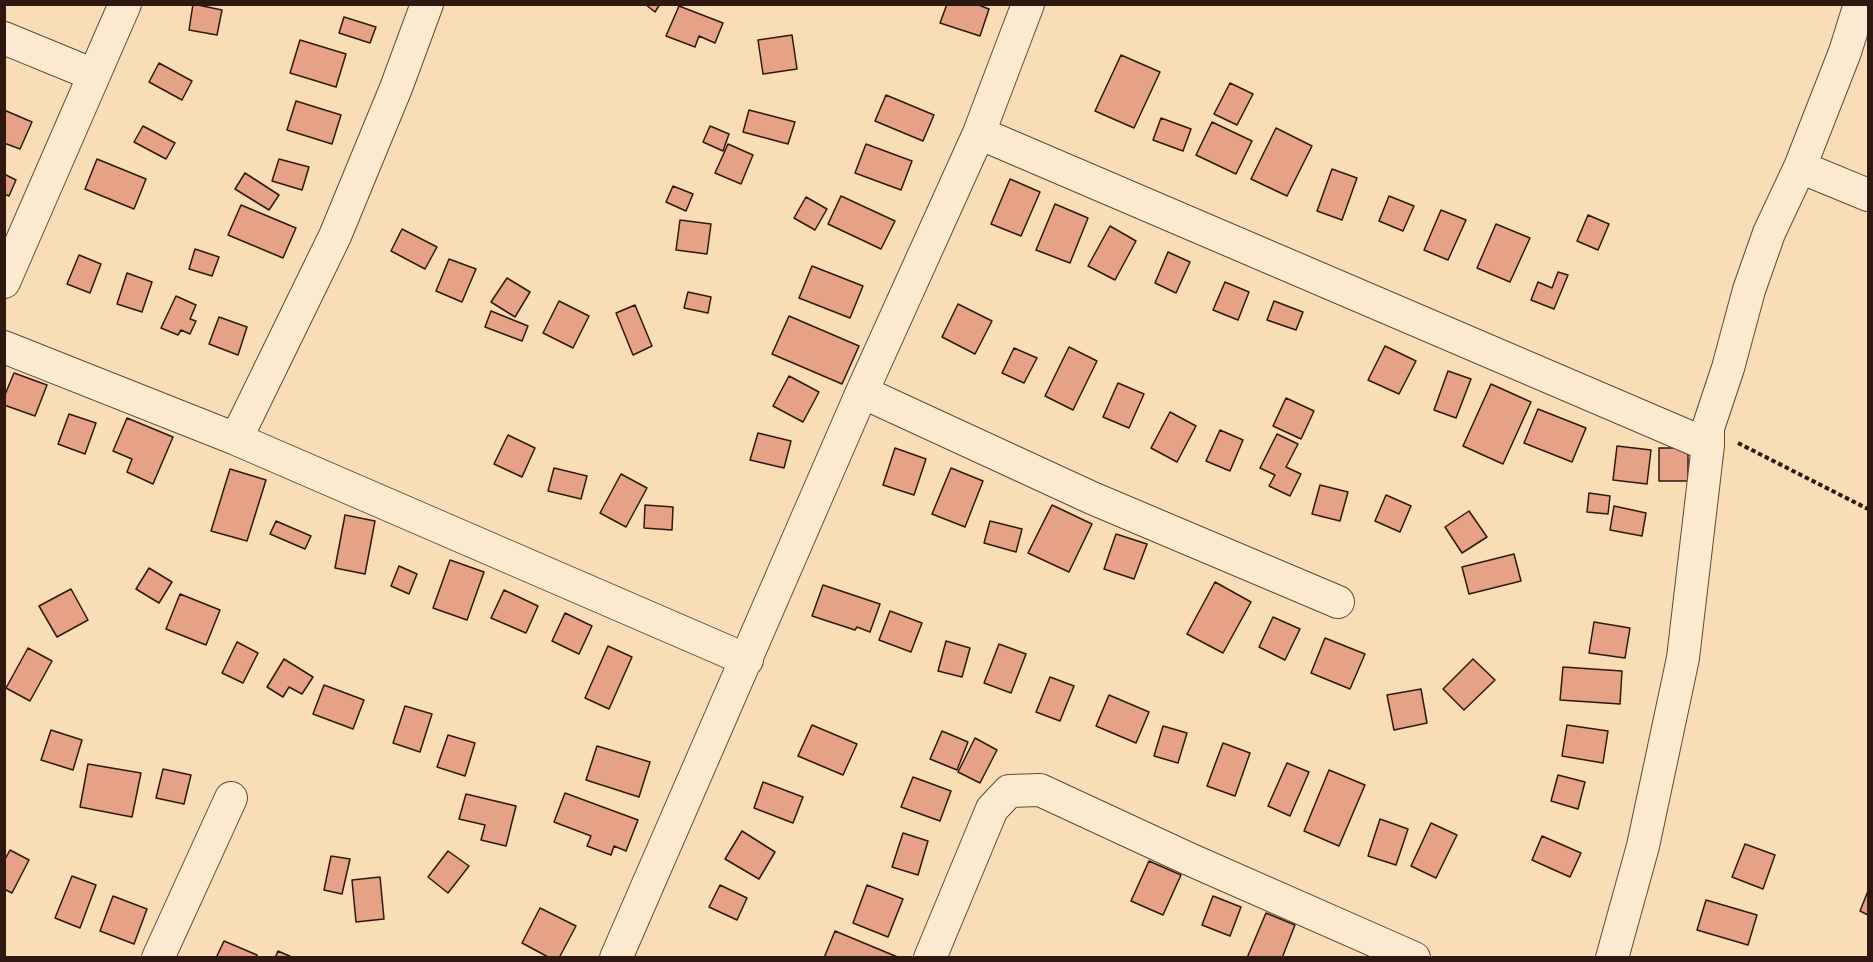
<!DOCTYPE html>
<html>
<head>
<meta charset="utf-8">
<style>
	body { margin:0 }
	#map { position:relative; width:1873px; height:962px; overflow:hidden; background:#f9ddb7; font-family:"Old Standard TT",serif }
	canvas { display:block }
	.frame { position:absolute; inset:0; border:6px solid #2e180f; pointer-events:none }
</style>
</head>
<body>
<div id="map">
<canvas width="1873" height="962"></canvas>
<div class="frame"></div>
</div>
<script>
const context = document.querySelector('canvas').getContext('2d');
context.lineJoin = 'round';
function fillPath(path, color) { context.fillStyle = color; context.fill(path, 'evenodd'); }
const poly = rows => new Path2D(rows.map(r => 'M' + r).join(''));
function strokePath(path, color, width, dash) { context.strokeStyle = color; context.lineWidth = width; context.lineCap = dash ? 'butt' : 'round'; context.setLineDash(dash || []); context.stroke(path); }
const building = poly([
	[193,4,222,10,217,35,189,30,193,4],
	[645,4,660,4,655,12,645,4],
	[947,4,976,4,989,9,980,36,940,23,947,4],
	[679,6,723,23,715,43,699,36,695,47,666,36,679,6],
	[344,17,376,27,370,43,339,33,344,17],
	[792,35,797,69,763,74,758,40,792,35],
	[300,40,346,54,336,87,290,73,300,40],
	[1121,55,1160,72,1134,128,1095,111,1121,55],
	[159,63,192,81,182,100,149,82,159,63],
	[1230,83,1253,94,1237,125,1214,114,1230,83],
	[886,95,934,115,923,141,875,121,886,95],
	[296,101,341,115,332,144,287,130,296,101],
	[4,110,32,122,20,149,4,143,4,110],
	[749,110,795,122,788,144,743,132,749,110],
	[1161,118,1191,129,1183,151,1153,140,1161,118],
	[1212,122,1252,141,1236,174,1196,155,1212,122],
	[143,126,175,143,166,159,134,142,143,126],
	[710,126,729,134,723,151,703,142,710,126],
	[1276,128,1312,146,1287,196,1251,179,1276,128],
	[728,144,753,155,741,184,715,173,728,144],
	[866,144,912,161,901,190,855,173,866,144],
	[97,159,146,179,134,209,85,189,97,159],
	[279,159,309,167,302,190,272,181,279,159],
	[1332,169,1357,178,1342,220,1317,211,1332,169],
	[245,173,279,195,269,210,235,189,245,173],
	[4,174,16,180,9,196,4,194,4,174],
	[1010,179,1040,192,1021,236,991,224,1010,179],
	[673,186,693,194,686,211,666,202,673,186],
	[841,196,895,221,881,249,828,224,841,196],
	[1389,196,1414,206,1403,231,1379,221,1389,196],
	[806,197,827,209,815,230,794,218,806,197],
	[1055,204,1088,218,1070,263,1036,250,1055,204],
	[241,205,296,228,283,258,228,235,241,205],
	[1441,210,1466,220,1448,260,1424,250,1441,210],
	[1588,215,1609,224,1598,250,1577,241,1588,215],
	[680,220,711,224,707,254,676,250,680,220],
	[1496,224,1530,238,1510,282,1477,268,1496,224],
	[1110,226,1136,241,1115,280,1088,266,1110,226],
	[402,229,437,247,425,269,391,251,402,229],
	[195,249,219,257,212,276,189,269,195,249],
	[1168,252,1190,262,1176,293,1155,283,1168,252],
	[79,255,101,264,90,293,67,284,79,255],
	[449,259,476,269,462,302,436,291,449,259],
	[812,266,863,286,850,318,799,298,812,266],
	[1558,272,1568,275,1554,309,1531,300,1538,282,1552,288,1558,272],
	[127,273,152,282,142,312,117,304,127,273],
	[507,278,530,292,515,317,491,302,507,278],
	[1225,282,1249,292,1238,320,1213,310,1225,282],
	[688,292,711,297,708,313,684,308,688,292],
	[176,296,196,305,190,319,196,321,190,334,181,330,178,335,161,328,176,296],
	[559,301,589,316,573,348,543,333,559,301],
	[1274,301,1303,312,1296,330,1267,320,1274,301],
	[958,304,992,321,975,354,942,337,958,304],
	[635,305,652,346,633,355,616,313,635,305],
	[491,311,528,326,522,341,485,327,491,311],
	[789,316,859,346,842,384,772,354,789,316],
	[219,317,247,327,238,355,209,344,219,317],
	[1385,346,1416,361,1399,394,1368,380,1385,346],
	[1069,347,1097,361,1073,410,1045,396,1069,347],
	[1014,348,1037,358,1024,383,1002,373,1014,348],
	[1448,371,1471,379,1456,418,1434,410,1448,371],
	[14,373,47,385,35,416,4,405,4,397,14,373],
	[789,376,819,392,803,422,773,406,789,376],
	[1118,383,1144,394,1129,428,1103,417,1118,383],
	[1491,384,1531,402,1503,464,1463,446,1491,384],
	[1286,398,1314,411,1301,439,1273,426,1286,398],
	[1538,409,1586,428,1572,462,1524,443,1538,409],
	[1170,412,1196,426,1177,462,1151,448,1170,412],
	[69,414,96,423,85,454,58,444,69,414],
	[127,418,173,437,153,484,127,472,132,459,113,451,127,418],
	[1220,430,1243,440,1230,471,1206,461,1220,430],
	[758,433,791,441,784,468,750,460,758,433],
	[1277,434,1298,444,1286,467,1301,474,1290,496,1269,486,1275,475,1260,468,1277,434],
	[508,435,535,448,522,477,494,464,508,435],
	[1617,446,1651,450,1647,484,1613,480,1617,446],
	[895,448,926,459,914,495,883,485,895,448],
	[1659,448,1688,448,1688,481,1659,481,1659,448],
	[554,468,587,476,581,499,548,491,554,468],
	[951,468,983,481,965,527,932,514,951,468],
	[230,469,266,480,247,541,211,531,230,469],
	[621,474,647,488,626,527,600,513,621,474],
	[1320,485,1348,492,1340,521,1312,514,1320,485],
	[1589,493,1610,496,1608,514,1587,512,1589,493],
	[1386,495,1411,506,1400,532,1375,521,1386,495],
	[645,505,673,507,672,530,644,528,645,505],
	[1052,505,1092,524,1069,572,1028,553,1052,505],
	[1614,506,1646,513,1642,536,1610,530,1614,506],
	[1469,511,1487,537,1462,553,1445,527,1469,511],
	[345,515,375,521,365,574,335,568,345,515],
	[276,521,311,536,305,549,270,534,276,521],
	[990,521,1022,529,1016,552,984,543,990,521],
	[1116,534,1147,544,1134,579,1104,569,1116,534],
	[1514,554,1521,581,1469,594,1462,567,1514,554],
	[450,560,484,572,467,620,433,608,450,560],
	[399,566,417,574,409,594,391,586,399,566],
	[149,568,172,582,159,603,136,589,149,568],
	[1215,582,1251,602,1223,653,1187,634,1215,582],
	[823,585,880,604,870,632,857,627,855,630,812,616,823,585],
	[71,589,88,620,57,637,39,606,71,589],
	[504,590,538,606,526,633,491,618,504,590],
	[180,594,220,610,206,645,166,629,180,594],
	[890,611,922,623,911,652,879,640,890,611],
	[565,613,592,626,579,654,552,641,565,613],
	[1273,617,1300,629,1285,660,1259,647,1273,617],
	[1594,622,1630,628,1625,658,1589,653,1594,622],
	[1325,638,1365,654,1350,689,1311,673,1325,638],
	[946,641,970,648,962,677,938,671,946,641],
	[237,642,258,653,243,683,222,673,237,642],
	[999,644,1026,654,1011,693,984,683,999,644],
	[608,646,632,657,609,709,585,698,608,646],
	[28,648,52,661,30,701,6,688,28,648],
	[284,659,313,677,302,694,289,687,283,697,267,687,284,659],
	[1473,659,1495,680,1464,710,1443,689,1473,659],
	[1563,667,1622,671,1620,704,1560,700,1563,667],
	[1050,677,1074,686,1060,721,1036,712,1050,677],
	[324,685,364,700,353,729,313,714,324,685],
	[1421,689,1427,723,1394,730,1387,695,1421,689],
	[1109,695,1149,712,1136,743,1096,726,1109,695],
	[405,706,432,714,420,752,393,743,405,706],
	[812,725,857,744,843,775,798,756,812,725],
	[1567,725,1608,731,1603,763,1562,756,1567,725],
	[1163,726,1187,733,1178,763,1154,756,1163,726],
	[51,730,82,740,73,770,41,760,51,730],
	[942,731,968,742,957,770,930,759,942,731],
	[448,735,475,743,465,776,437,767,448,735],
	[975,738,997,750,980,783,958,772,975,738],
	[1223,743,1250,753,1235,796,1207,786,1223,743],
	[597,746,650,762,639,797,586,780,597,746],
	[1287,763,1309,772,1290,816,1268,806,1287,763],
	[88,764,141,773,132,817,80,807,88,764],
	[163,769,191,775,184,804,156,798,163,769],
	[1329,770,1365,785,1339,846,1304,831,1329,770],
	[1558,775,1585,782,1578,809,1551,801,1558,775],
	[913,777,951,791,940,821,901,807,913,777],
	[763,782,803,797,793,823,754,808,763,782],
	[565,793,638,820,626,851,614,846,611,855,587,846,591,836,554,822,565,793],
	[466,794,516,806,506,846,481,840,485,825,459,819,466,794],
	[1380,819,1408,829,1396,865,1368,856,1380,819],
	[1431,823,1457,835,1436,878,1411,866,1431,823],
	[742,831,775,852,759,879,725,859,742,831],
	[903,833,928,841,918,875,892,867,903,833],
	[1542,836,1581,853,1570,877,1532,860,1542,836],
	[1745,844,1775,855,1763,889,1732,877,1745,844],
	[10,850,29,860,12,893,4,889,4,861,10,850],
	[448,851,469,866,448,893,428,877,448,851],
	[331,856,350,859,342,894,324,890,331,856],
	[1149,861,1181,875,1163,915,1131,901,1149,861],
	[72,876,96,885,80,928,55,918,72,876],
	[380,877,384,919,356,922,352,880,380,877],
	[720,885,747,898,737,920,709,907,720,885],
	[867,885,903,899,888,937,853,923,867,885],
	[1868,891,1868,915,1860,911,1868,891],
	[113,896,147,909,134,944,100,931,113,896],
	[1213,896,1241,907,1230,936,1202,925,1213,896],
	[1706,900,1757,915,1748,945,1697,930,1706,900],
	[540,908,576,926,559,958,550,958,522,943,540,908],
	[1266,913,1295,925,1282,958,1247,958,1266,913],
	[835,931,900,958,824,958,835,931],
	[224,941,257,955,256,958,216,958,224,941],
	[278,951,294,958,275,958,278,951]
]);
fillPath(building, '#e5a287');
strokePath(building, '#2e180f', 1.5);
const minor = poly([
	[4,38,94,75],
	[979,133,1028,4],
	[1800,167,1868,195],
	[4,282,125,4],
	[4,347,236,439,747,660],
	[862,392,1092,498,1338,602],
	[236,439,335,236,396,88,427,4],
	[158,958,231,798],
	[616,958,862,392,979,133,1708,445],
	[930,958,992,809,1009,791,1040,790,1189,859,1414,958],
	[1612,958,1643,846,1683,658,1708,445,1708,428,1728,368,1749,290,1769,233,1800,167,1845,52,1860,4]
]);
strokePath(minor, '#614939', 34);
strokePath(poly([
	[1738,443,1868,509]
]), '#2e180f', 4, [4.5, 3]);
strokePath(minor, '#fbe9d0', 32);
</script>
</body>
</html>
